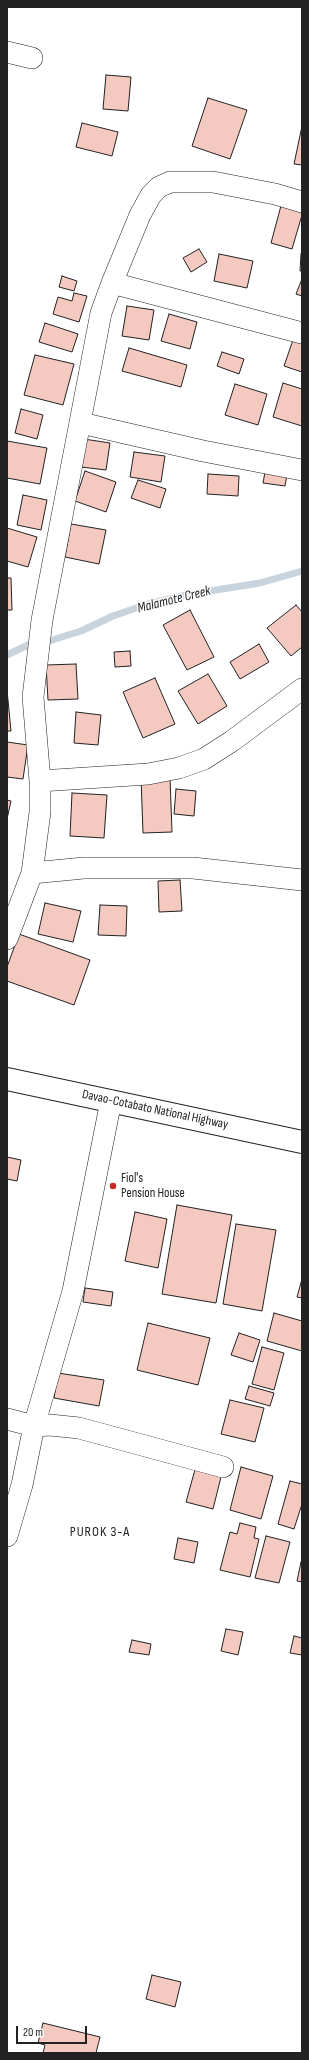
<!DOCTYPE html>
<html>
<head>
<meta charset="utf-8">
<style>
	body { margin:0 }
	#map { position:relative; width:309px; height:2060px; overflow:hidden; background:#fff; font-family:"Sofia Sans Condensed",sans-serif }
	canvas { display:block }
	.frame { position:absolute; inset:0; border:8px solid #222; pointer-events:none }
	.scale { position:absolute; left:16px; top:2026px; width:71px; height:18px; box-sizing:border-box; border:2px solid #222; border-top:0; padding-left:5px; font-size:12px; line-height:14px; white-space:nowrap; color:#222; -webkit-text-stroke:3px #fff; paint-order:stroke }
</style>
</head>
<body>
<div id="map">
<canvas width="309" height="2060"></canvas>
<div class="frame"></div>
<div class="scale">20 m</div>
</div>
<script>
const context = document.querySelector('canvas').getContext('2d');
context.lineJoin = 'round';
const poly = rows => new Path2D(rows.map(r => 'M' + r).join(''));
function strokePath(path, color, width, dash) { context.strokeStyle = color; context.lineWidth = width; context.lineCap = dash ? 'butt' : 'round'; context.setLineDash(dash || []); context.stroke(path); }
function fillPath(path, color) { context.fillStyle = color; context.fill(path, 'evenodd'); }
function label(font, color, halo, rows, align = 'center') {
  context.font = font + ' "Sofia Sans Condensed",sans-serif'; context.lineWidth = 3; context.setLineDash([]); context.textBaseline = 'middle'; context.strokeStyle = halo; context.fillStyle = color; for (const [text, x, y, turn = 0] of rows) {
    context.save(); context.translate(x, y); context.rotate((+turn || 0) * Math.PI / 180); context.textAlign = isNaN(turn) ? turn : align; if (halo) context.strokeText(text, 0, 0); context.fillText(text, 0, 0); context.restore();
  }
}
strokePath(poly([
	[49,641,81,631,113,616,148,604,191,594,260,583,302,571],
	[7,655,28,645]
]), '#c7d3dd', 7);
const building = poly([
	[106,75,131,77,128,111,103,109,106,75],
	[208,98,247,110,230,159,192,146,208,98],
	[82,123,118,132,112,156,76,147,82,123],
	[302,126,302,165,294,164,302,126],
	[282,202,302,207,302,215,292,249,271,243,282,202],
	[199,249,207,262,191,272,183,258,199,249],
	[219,254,253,261,247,288,214,281,219,254],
	[301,254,302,254,302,271,300,271,301,254],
	[62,276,77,281,74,291,59,287,62,276],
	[302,279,302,296,296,294,302,279],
	[74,293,87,296,79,322,53,314,58,297,72,301,74,293],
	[127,306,154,310,149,340,122,336,127,306],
	[169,314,197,322,190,349,161,341,169,314],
	[45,323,78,334,72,352,39,342,45,323],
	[294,337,302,340,302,372,284,366,294,337],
	[129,348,187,365,181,387,122,371,129,348],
	[222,352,244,359,239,374,217,366,222,352],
	[35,355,74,364,63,405,24,395,35,355],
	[283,383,302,389,302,426,273,417,283,383],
	[235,384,267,394,258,425,225,415,235,384],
	[21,409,43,415,37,439,15,433,21,409],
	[84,439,110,443,106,470,81,467,84,439],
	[7,441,47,448,40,484,7,478,7,441],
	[134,452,165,456,161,482,130,477,134,452],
	[85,471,116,482,106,512,75,501,85,471],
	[265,472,287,475,285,486,263,483,265,472],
	[208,474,239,476,238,496,207,494,208,474],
	[138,480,166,489,160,508,131,498,138,480],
	[23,495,47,500,41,530,17,525,23,495],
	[71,524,106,530,99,564,65,557,71,524],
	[7,528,37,537,28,567,7,561,7,528],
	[7,578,11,578,12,610,7,610,7,578],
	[296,605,302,612,302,647,291,656,267,628,296,605],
	[190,610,214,657,187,670,163,625,190,610],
	[259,644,269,662,240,679,230,662,259,644],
	[130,651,131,666,115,667,114,652,130,651],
	[76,664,78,699,48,700,46,665,76,664],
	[208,674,227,706,198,724,178,691,208,674],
	[155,678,175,724,143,738,123,692,155,678],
	[7,690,11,731,7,731,7,690],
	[76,712,101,715,98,745,74,743,76,712],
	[7,742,28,745,23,779,7,777,7,742],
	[170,777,172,832,143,833,141,778,170,777],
	[176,789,196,791,194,816,174,814,176,789],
	[72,793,107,795,104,838,70,836,72,793],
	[7,800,11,801,7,819,7,800],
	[180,880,182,911,159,912,158,881,180,880],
	[45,903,81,911,73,942,38,934,45,903],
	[100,905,127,906,126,936,98,935,100,905],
	[19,934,90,960,74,1005,7,981,7,967,19,934],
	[7,1157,21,1160,17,1181,7,1179,7,1157],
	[177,1205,232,1215,216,1303,162,1294,177,1205],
	[135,1212,167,1219,158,1268,125,1261,135,1212],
	[236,1224,276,1230,262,1311,223,1304,236,1224],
	[302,1279,302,1298,297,1297,302,1279],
	[85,1288,113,1292,111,1306,83,1302,85,1288],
	[274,1313,302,1321,302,1351,267,1341,274,1313],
	[148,1323,210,1338,198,1385,137,1370,148,1323],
	[239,1333,260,1340,253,1362,231,1355,239,1333],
	[262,1347,284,1353,274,1390,252,1384,262,1347],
	[58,1373,104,1380,99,1406,54,1398,58,1373],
	[249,1386,274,1393,270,1406,245,1399,249,1386],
	[230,1400,264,1408,255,1442,221,1434,230,1400],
	[196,1466,222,1473,213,1509,186,1502,196,1466],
	[241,1467,273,1476,261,1519,230,1510,241,1467],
	[290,1481,302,1484,302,1504,294,1529,278,1524,290,1481],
	[240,1523,256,1527,254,1538,259,1539,250,1577,220,1570,230,1532,237,1534,240,1523],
	[266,1536,290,1542,279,1583,255,1578,266,1536],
	[178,1538,198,1542,194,1563,174,1559,178,1538],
	[301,1562,302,1562,302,1582,297,1581,301,1562],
	[226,1629,243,1632,238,1655,221,1651,226,1629],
	[294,1636,302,1638,302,1655,290,1653,294,1636],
	[132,1640,151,1644,149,1655,129,1652,132,1640],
	[152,1975,181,1982,175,2007,146,1999,152,1975],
	[43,2023,100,2037,96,2053,43,2053,45,2045,38,2043,43,2023]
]);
fillPath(building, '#f3c9c0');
strokePath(building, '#222', 1);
const minor = poly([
	[7,52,32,58],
	[112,283,302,333],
	[81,423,203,451,302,470],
	[40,781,148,774,179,768,204,759,232,741,302,689],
	[32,873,84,868,193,868,302,880],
	[7,939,32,873,40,812,40,781,33,697,42,620,101,313,112,283,140,215,151,195,159,187,170,182,213,182,275,194,302,202],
	[7,1419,34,1426,73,1291,111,1101],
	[7,1536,22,1485,34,1426,50,1425,79,1428,223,1467]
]);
const trunk = poly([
	[7,1079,302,1142]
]);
strokePath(minor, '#222', 22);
strokePath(trunk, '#222', 24);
strokePath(minor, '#fff', 21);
strokePath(trunk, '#fff', 22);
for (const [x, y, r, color] of [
	[113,1186,4,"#c62828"]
]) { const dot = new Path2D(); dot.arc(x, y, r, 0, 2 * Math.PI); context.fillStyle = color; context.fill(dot); strokePath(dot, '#fff', 1.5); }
label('13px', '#222', '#fff', [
	["Davao-Cotabato National Highway",155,1110,12]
]);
label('13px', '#222', '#fff', [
	["Fiol's",121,1179],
	["Pension House",121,1194]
], 'left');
label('italic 14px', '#222', '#fff', [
	["Malamote Creek",174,600,-14]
]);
context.letterSpacing = '1px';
label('14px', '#222', '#fff', [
	["PUROK 3-A",100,1532]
]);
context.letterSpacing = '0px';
</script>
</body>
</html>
